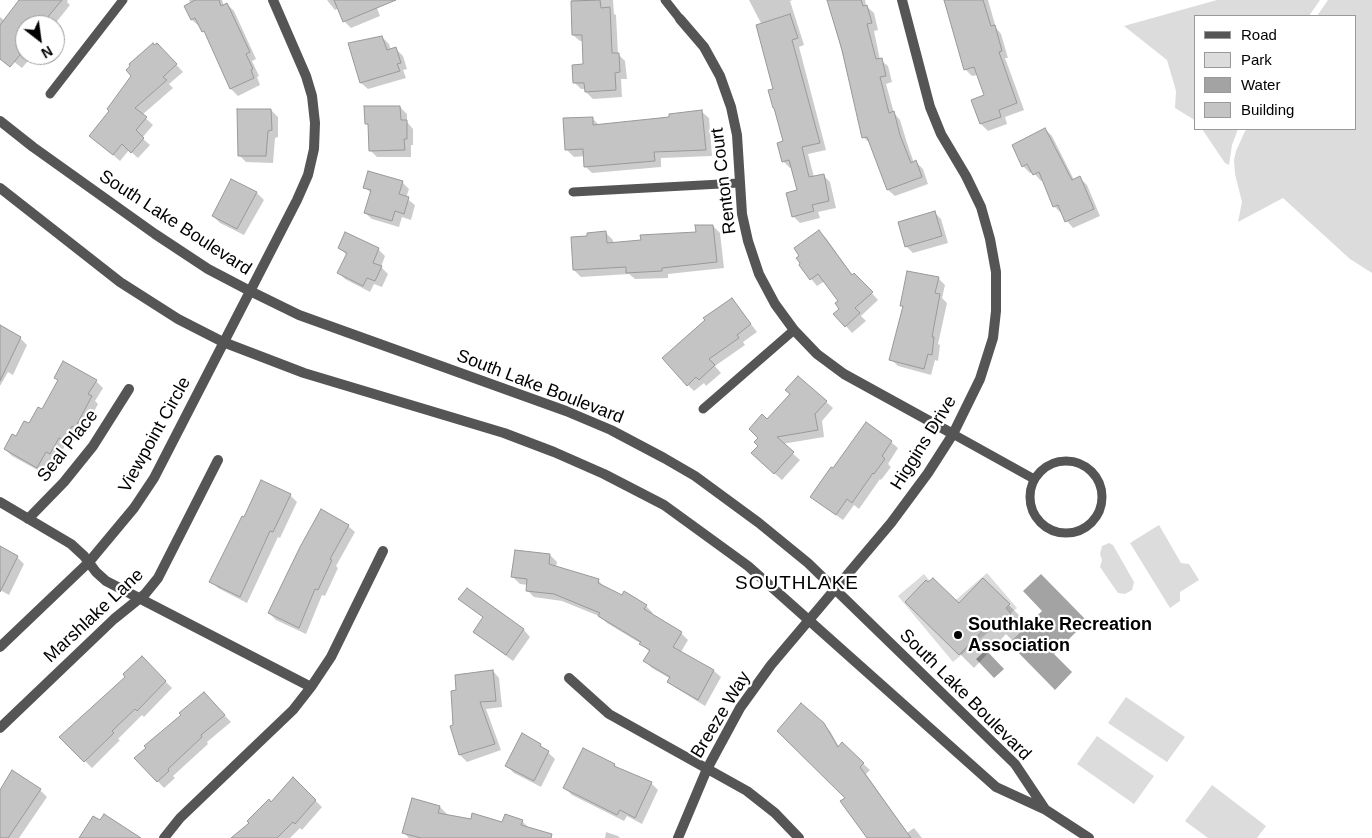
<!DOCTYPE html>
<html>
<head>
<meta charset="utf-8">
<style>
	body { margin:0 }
	#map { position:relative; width:1372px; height:838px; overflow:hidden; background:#fff; font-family:Helvetica,sans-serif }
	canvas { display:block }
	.legend { position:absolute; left:1194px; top:15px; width:162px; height:115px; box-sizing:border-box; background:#fff; border:1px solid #999; margin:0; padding:6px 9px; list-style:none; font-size:15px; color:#000 }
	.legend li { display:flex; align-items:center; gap:10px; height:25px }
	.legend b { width:25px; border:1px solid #999 }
	.north { position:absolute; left:15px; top:15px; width:50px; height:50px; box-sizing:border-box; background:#fff; border:1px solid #999; border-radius:50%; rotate:150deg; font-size:14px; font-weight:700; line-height:20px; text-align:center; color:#000 }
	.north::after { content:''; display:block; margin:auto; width:18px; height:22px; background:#000; clip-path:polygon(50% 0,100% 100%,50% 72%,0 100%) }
</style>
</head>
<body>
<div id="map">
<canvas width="1372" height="838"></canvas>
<ul class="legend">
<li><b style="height:6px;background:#555"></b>Road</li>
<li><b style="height:14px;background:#dcdcdc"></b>Park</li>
<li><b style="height:14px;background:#a3a3a3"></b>Water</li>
<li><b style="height:14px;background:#c4c4c4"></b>Building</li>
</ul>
<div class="north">N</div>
</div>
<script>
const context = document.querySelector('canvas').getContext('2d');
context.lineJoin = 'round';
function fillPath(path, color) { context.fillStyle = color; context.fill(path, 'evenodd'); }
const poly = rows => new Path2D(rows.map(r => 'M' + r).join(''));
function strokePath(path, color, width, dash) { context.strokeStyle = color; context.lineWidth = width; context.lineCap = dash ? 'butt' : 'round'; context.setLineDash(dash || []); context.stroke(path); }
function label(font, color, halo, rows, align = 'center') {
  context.font = font + ' Helvetica,sans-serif'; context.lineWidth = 4.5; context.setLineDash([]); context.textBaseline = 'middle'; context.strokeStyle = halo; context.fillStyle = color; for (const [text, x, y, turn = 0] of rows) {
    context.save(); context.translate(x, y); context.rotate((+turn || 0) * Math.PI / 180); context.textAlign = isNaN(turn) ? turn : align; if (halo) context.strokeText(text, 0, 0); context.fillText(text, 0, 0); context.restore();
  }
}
fillPath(poly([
	[1217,0,1320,0,1309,16,1196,16,1196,121,1175,108,1176,91,1167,60,1124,26],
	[1328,0,1372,0,1372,273,1350,259,1283,198,1238,222,1242,202,1235,174,1234,160,1236,151,1246,129,1356,129,1356,16,1317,16],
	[1202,129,1238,129,1232,145,1229,165,1225,163],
	[1159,525,1181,563,1189,564,1199,580,1180,592,1180,601,1170,608,1130,543],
	[1109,543,1113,545,1134,582,1132,590,1125,594,1118,593,1100,567,1102,560,1100,554,1102,546],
	[987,573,1017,608,953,662,898,596,924,574,950,605],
	[1126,697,1185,737,1167,762,1108,723],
	[1097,736,1154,776,1134,804,1077,764],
	[1212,785,1266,826,1257,838,1208,838,1185,821]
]), '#dcdcdc');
fillPath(poly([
	[1041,574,1087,621,1054,654,1072,672,1055,690,1009,643,1042,611,1023,591],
	[986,650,1004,669,994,678,976,659]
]), '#a3a3a3');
fillPath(poly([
	[20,0,68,0,67,2,70,5,54,25,25,25,25,55,33,55,22,68,0,51,0,17,5,21],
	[189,0,222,0,224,6,227,4,234,11,256,59,252,61,259,76,257,77,260,85,238,96,231,89,208,36,200,26,199,26,192,20,186,6,191,4],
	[327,0,379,0,382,5,377,8,380,16,351,28,345,22,339,8,335,10],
	[571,0,613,0,614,14,616,15,618,54,625,61,627,79,621,79,622,97,593,99,586,92,586,89,581,89,575,83,584,65,583,41,580,41,573,35],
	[749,0,793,0,790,1,804,45,799,47,826,150,808,154,814,177,823,175,830,182,836,208,818,212,820,218,800,223,793,216,799,191,792,167,790,168,783,161,784,142,762,25],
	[829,0,865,0,866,6,874,13,878,30,874,31,880,60,888,66,892,82,886,84,894,113,900,120,907,143,914,163,916,162,923,169,928,184,895,196,888,190,871,144,863,137],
	[945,0,988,0,996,28,1001,34,1008,58,1005,58,1024,110,1005,117,1007,124,988,131,981,124,973,101,985,96,978,75,972,76,965,69],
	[382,37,389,44,391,50,396,49,403,56,407,69,403,70,406,78,368,89,361,83],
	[164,51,183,72,169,84,173,88,142,115,153,125,142,138,150,145,138,158,129,150,120,161,98,142],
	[400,107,407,114,407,122,413,129,413,145,411,145,411,157,377,157,370,150,370,126,367,123],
	[271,110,278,117,278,137,275,138,273,163,246,162,239,155],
	[702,112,709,118,712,156,661,158,661,167,592,173,585,166,585,156,574,157,567,150,592,118,599,125,671,118],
	[1045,129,1052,136,1074,180,1080,178,1087,185,1100,216,1073,228,1067,221,1063,212,1061,213,1054,206,1044,180,1041,181,1033,172,1030,173,1023,166],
	[231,181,257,193,264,200,244,235,220,223,213,216],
	[402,182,409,189,406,198,415,205,411,220,402,217,399,227,372,219,365,213,371,193,365,187],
	[934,212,941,219,948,243,913,253,906,246],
	[713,226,720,233,724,268,668,274,668,278,635,279,629,274,581,277,574,270,589,238,606,233,613,240,613,244,697,233],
	[819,232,826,238,853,276,861,281,878,300,861,316,866,321,852,333,846,326,840,301,825,281,817,286,800,265],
	[339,248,378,249,385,256,381,267,388,274,382,287,374,284,370,292,345,279,338,272,347,255],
	[938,278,945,285,942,298,947,303,938,344,940,345,938,361,935,360,931,375,898,366,891,359,904,308,902,305],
	[732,299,757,332,743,342,745,345,715,366,721,373,706,386,704,383,694,391,688,385],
	[0,327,20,338,27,345,13,375,8,372,0,386],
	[799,378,833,408,822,421,824,437,782,444,800,460,782,480,759,460,759,438,767,421,791,394],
	[96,381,103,388,95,401,98,404,82,434,79,432,71,447,66,444,57,460,53,458,45,474,12,456,5,449,30,425,42,410],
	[891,442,898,448,888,464,891,467,881,480,880,479,859,509,854,505,843,520,819,503,812,497,833,470],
	[290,495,297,502,280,538,278,537,247,603,218,588,211,581,245,519],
	[348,526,355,532,336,566,338,568,325,596,322,595,306,634,276,620,269,613],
	[0,548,17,557,24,564,9,595,0,590],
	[550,555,557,562,556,567,598,580,605,588,646,606,653,613,651,615,681,633,688,640,681,652,714,671,721,677,705,706,676,688,669,682,671,679,652,668,645,661,650,652,640,643,607,623,599,616,562,601,534,597,527,590,528,585,520,584,513,577],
	[983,580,1023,619,1018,622,1024,628,1012,640,1006,634,974,668,907,601,959,605],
	[467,589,524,630,530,637,513,661,482,638,475,631,484,618,460,599],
	[142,658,172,688,144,717,142,715,118,739,120,740,92,768,61,737,127,677],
	[493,671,499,678,502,707,486,709,501,750,467,762,460,755,452,727],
	[204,693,231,722,207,742,208,744,173,776,175,778,164,788,136,758],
	[823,724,830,731,839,747,842,744,870,770,866,774,907,833,914,828,922,838,869,838,847,798],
	[540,745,555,759,541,787,514,773,507,766],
	[614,765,618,769,651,783,658,790,642,824,627,816,624,821,572,795,565,788],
	[12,772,40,790,47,797,19,838,0,838,0,792],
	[293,779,322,807,302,830,300,828,290,838,233,838,272,803],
	[440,807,447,814,446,815,503,824,522,821,539,838,409,838,404,833],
	[606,832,618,836,620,838,605,838]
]), '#0003');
const building = poly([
	[19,0,62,0,41,25,25,25,25,49,10,67,0,59,0,25,19,0],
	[195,0,219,0,221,6,227,3,250,52,246,54,253,69,251,70,254,78,230,89,204,31,202,32,195,18,191,20,184,6,195,0],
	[334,0,396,0,343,22,334,0],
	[600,0,601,8,610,7,612,53,619,53,620,72,615,73,616,90,585,92,584,83,573,83,572,65,583,64,582,35,572,35,571,1,600,0],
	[827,0,861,0,863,6,867,5,872,23,867,24,876,59,882,58,886,76,880,77,889,113,894,111,900,135,911,163,916,160,922,177,887,190,867,137,862,138,842,50,827,0],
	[944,0,983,0,991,26,995,25,1002,51,999,52,1017,103,999,110,1001,117,980,124,971,100,984,95,974,67,964,70,944,0],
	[790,14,798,38,792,40,820,143,802,147,809,177,824,174,829,201,812,205,814,211,792,217,786,193,797,190,789,160,782,162,777,143,783,141,774,108,773,108,768,90,773,89,756,25,790,14],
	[382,36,387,50,396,47,401,63,397,64,400,71,360,83,348,43,382,36],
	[153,43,154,45,157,43,177,64,163,77,167,80,135,108,147,117,136,130,144,138,131,153,122,144,113,155,89,136,109,111,107,109,131,76,126,70,130,66,129,64,153,43],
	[364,106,400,106,401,120,407,120,407,139,404,139,405,150,369,151,368,124,365,124,364,106],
	[237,109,271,109,272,130,268,131,266,156,238,156,237,109],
	[702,110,706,150,654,152,655,161,584,167,583,149,565,150,563,118,593,117,593,125,669,117,669,114,702,110],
	[1045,128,1072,180,1080,176,1094,209,1065,222,1058,205,1053,207,1039,172,1033,175,1027,164,1022,167,1012,145,1045,128],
	[368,171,403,181,399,194,409,197,404,214,395,211,392,221,364,213,371,190,363,188,368,171],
	[231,179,257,192,237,229,212,216,231,179],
	[935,211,942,236,905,247,898,222,935,211],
	[695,225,713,225,717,262,662,268,662,271,626,273,626,267,573,270,571,237,587,236,587,233,606,231,607,243,641,240,640,235,696,232,695,225],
	[819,230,852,275,854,273,873,292,855,308,860,313,845,327,833,314,839,309,835,303,838,301,818,274,810,280,799,265,800,263,796,258,799,256,794,248,819,230],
	[345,232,379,248,373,263,382,266,375,281,367,278,363,286,337,273,347,253,338,248,345,232],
	[907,271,939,277,935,293,940,294,932,337,934,337,932,355,928,354,924,369,889,360,903,306,900,306,907,271],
	[732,298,751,324,737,335,739,338,709,359,715,365,699,380,696,377,687,386,662,358,705,320,703,318,732,298],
	[0,325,21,337,0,381,0,325],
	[63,361,97,380,88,394,92,396,75,428,72,426,64,441,59,438,50,454,46,452,37,468,4,449,12,434,16,436,24,421,29,423,38,407,42,409,58,380,54,378,63,361],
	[798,376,827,401,815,414,818,430,777,437,794,452,774,474,751,453,758,446,754,442,758,438,749,429,762,414,767,419,790,394,785,390,798,376],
	[866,422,892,441,882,456,885,459,874,474,873,473,852,503,847,499,836,515,810,497,831,467,833,468,866,422],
	[261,480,291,494,273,532,270,531,240,597,209,582,242,516,244,517,261,480],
	[321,509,349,525,330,559,332,560,318,590,315,589,299,628,268,613,300,547,321,509],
	[0,546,18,556,0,592,0,546],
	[515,550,550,554,549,564,599,579,598,583,622,595,624,591,647,605,644,609,682,632,673,647,714,670,698,700,667,682,670,677,643,661,650,650,639,644,641,642,598,616,600,613,554,594,526,591,527,579,511,577,515,550],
	[933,578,959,603,983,578,1010,604,1006,608,1011,614,998,627,992,621,959,655,905,602,926,580,928,582,933,578],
	[467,588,524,629,506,655,473,632,483,617,458,599,467,588],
	[142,656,166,681,137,711,135,709,112,731,114,733,84,762,59,737,125,677,123,674,142,656],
	[493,670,496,701,480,702,495,744,459,755,450,726,453,725,451,691,456,690,455,675,493,670],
	[204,692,225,715,201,735,202,737,168,769,169,771,157,782,134,758,146,748,144,746,181,715,179,713,204,692],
	[801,703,824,723,838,747,842,742,864,763,860,767,911,838,867,838,840,801,845,798,777,731,801,703],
	[522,733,541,744,540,746,549,751,534,781,505,766,522,733],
	[583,748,615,764,614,766,652,782,635,818,620,810,617,815,563,788,583,748],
	[12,770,41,789,8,838,0,838,0,790,12,770],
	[293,777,316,800,295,824,293,822,277,838,231,838,249,823,247,821,269,799,271,802,293,777],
	[412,798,440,806,438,813,471,819,472,813,502,822,505,814,523,820,521,825,552,834,551,838,421,838,402,833,412,798],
	[104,814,141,838,79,838,93,816,100,820,104,814]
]);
fillPath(building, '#c4c4c4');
strokePath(building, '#999', 1);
strokePath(poly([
	[665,0,680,19],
	[50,94,123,0],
	[573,192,739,183],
	[703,409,794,330],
	[953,434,1034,479],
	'1030 497a36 36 0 1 1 72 0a36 36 0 1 1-72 0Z'
]), '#555', 9);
strokePath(poly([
	[680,19,704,47,720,76,731,107,737,135,742,214,748,241,759,274,775,304,794,330,817,354,844,374,953,434],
	[0,121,33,147,155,234,208,269,250,291,299,315,566,411,611,430,664,458,695,476,759,523,808,563,1015,764,1045,809],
	[0,188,120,282,178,319,223,342,304,373,504,433,554,452,604,474,664,505,748,566,996,787,1046,810,1089,838],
	[0,502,71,544,84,556,96,572,106,581,311,687],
	[28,519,64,482,93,446,129,389],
	[0,647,89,562,134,508,154,478,297,200,308,175,314,149,315,123,312,96,306,76,273,0],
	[569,678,609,714,747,791,775,813,799,838],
	[0,728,114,619,145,594,158,578,218,460],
	[164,838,180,818,293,710,311,687,331,657,383,551],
	[678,838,707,769,740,708,771,665,891,523,928,473,953,434,980,379,993,338,996,311,996,272,990,239,981,207,966,176,941,134,930,107,902,0]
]), '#555', 10);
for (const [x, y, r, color] of [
	[958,635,5,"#000"]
]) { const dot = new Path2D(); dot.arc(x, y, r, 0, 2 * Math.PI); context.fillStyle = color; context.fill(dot); strokePath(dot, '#fff', 2); }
label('18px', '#000', '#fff', [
	["Renton Court",724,181,-97],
	["South Lake Boulevard",175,223,33],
	["South Lake Boulevard",540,387,21],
	["Viewpoint Circle",155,435,-61],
	["Higgins Drive",924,443,-58],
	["Seal Place",68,446,-52],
	["Marshlake Lane",94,616,-43],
	["South Lake Boulevard",965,695,45],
	["Breeze Way",721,715,-59]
]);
label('bold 18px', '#000', '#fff', [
	["Southlake Recreation",968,625],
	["Association",968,646]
], 'left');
context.letterSpacing = '1px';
label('19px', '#000', '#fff', [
	["SOUTHLAKE",797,584]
]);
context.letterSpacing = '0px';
</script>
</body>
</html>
